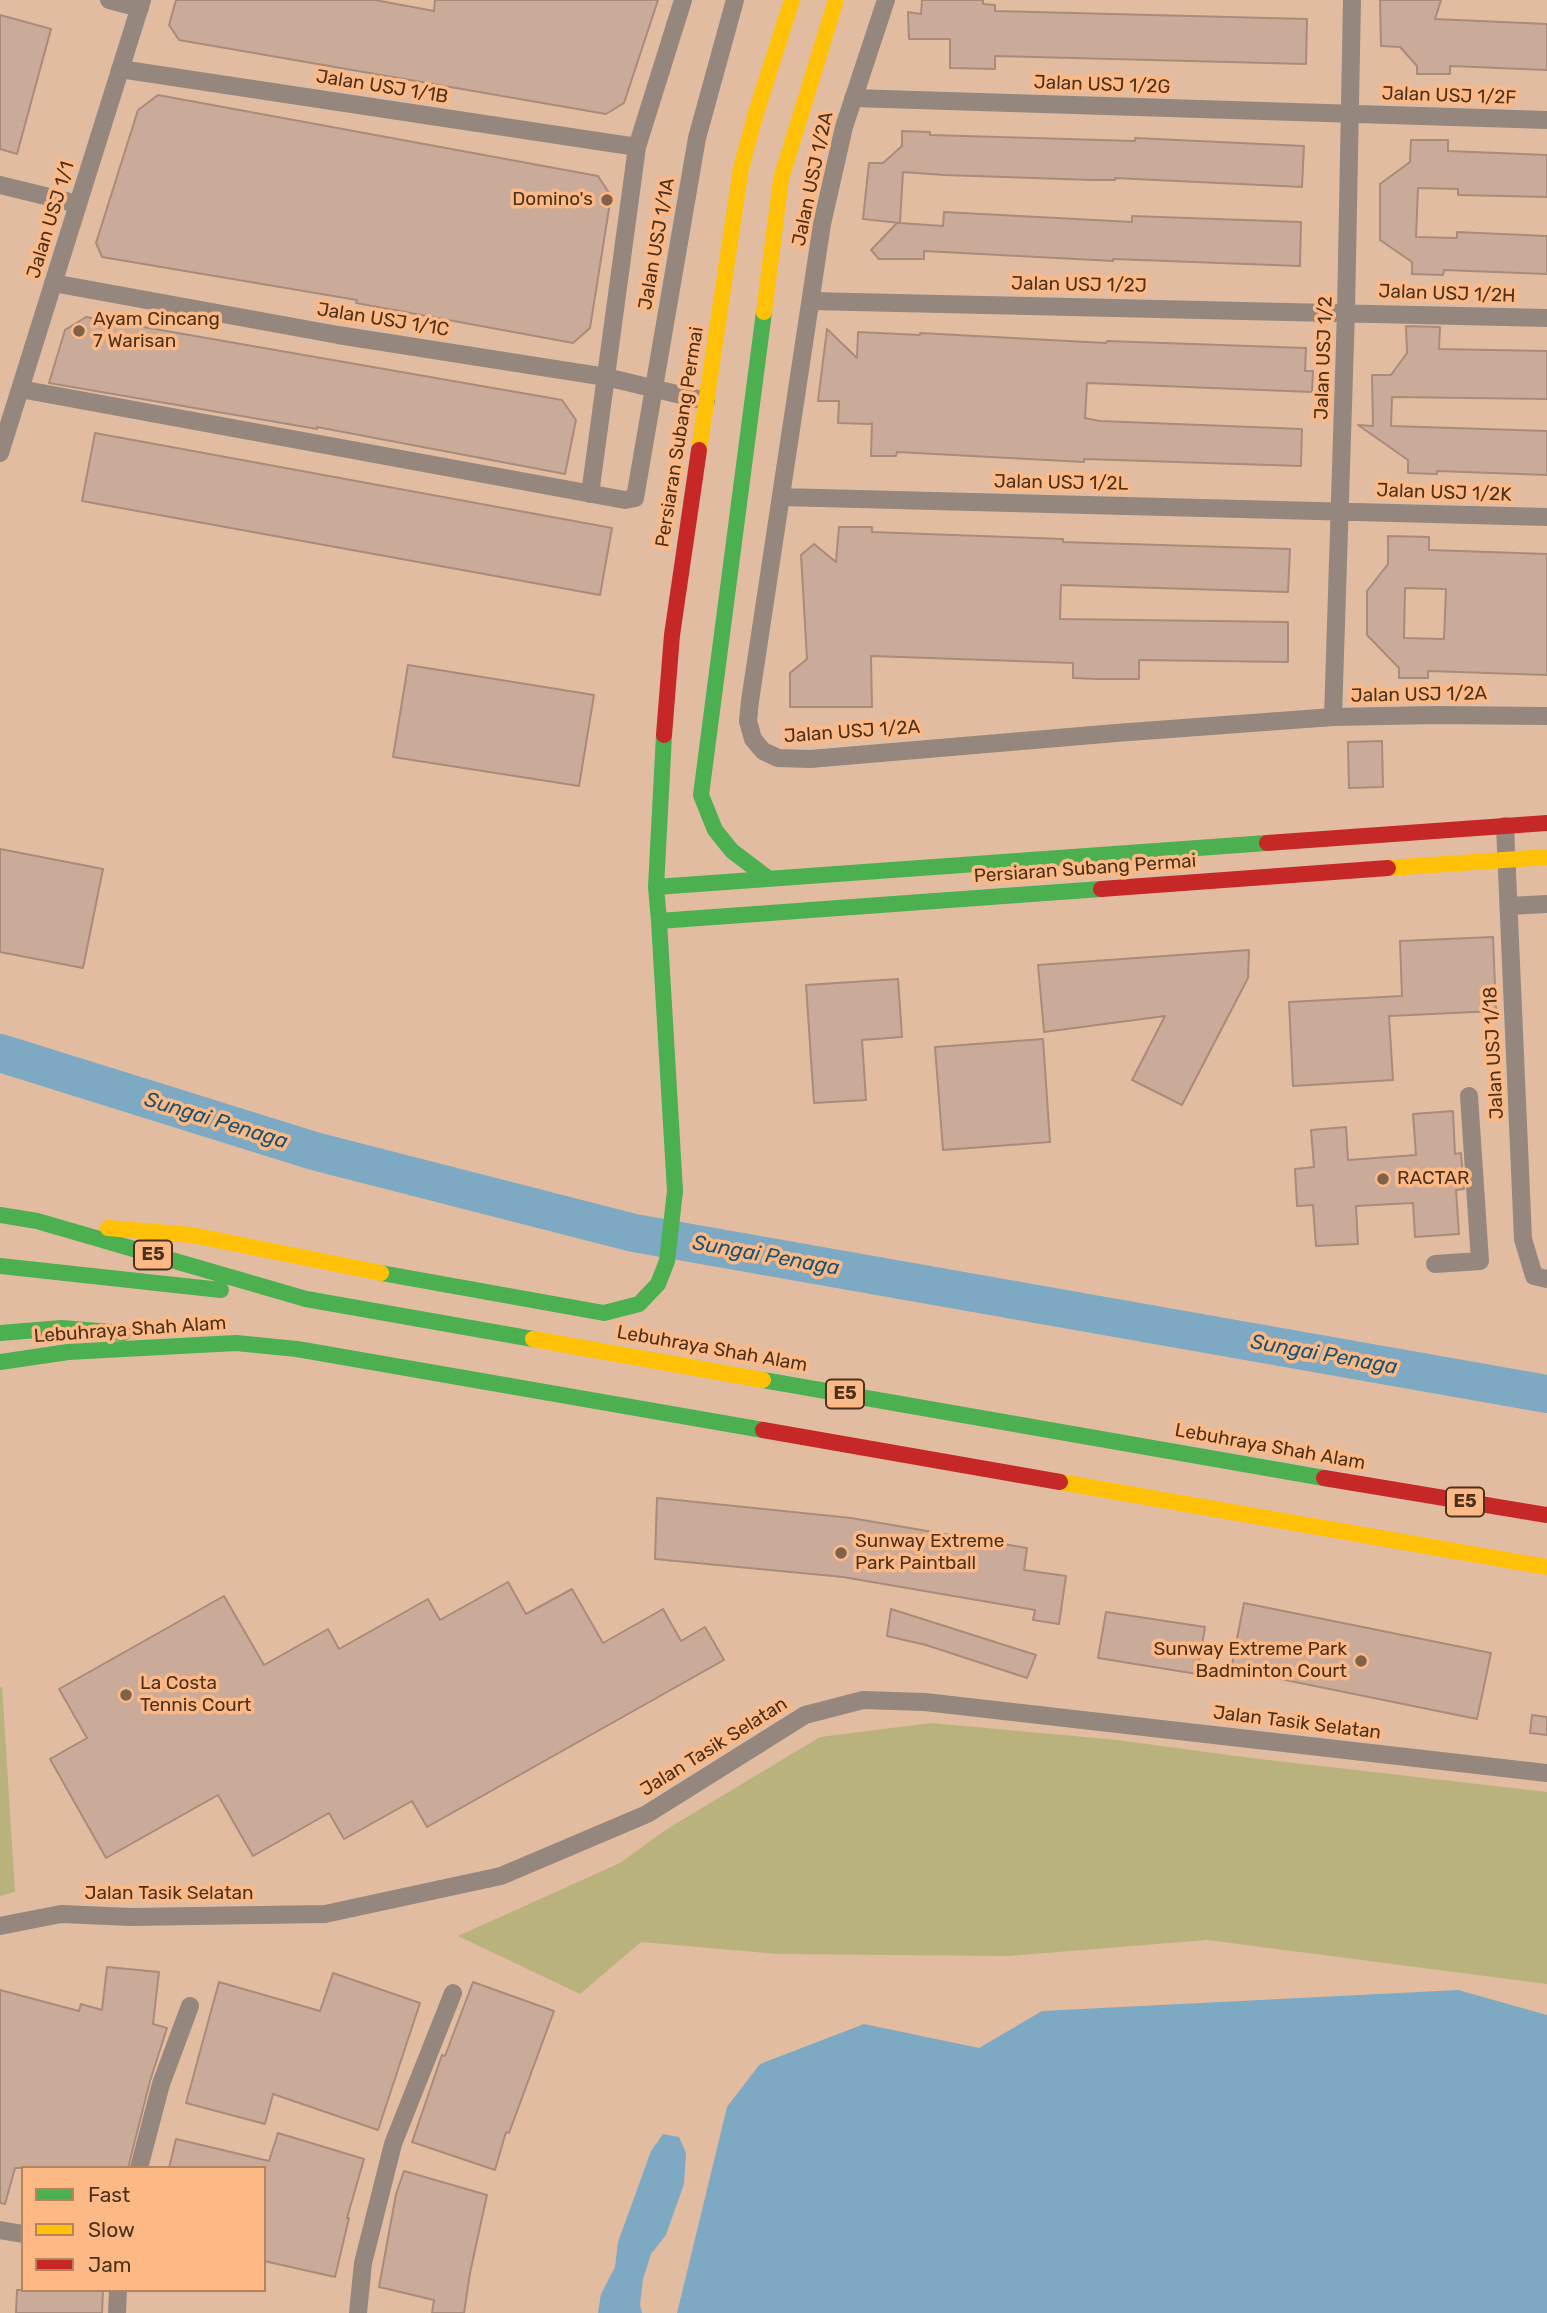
<!DOCTYPE html>
<html>
<head>
<meta charset="utf-8">
<style>
	body { margin:0 }
	#map { position:relative; width:1547px; height:2313px; overflow:hidden; background:#e1bca0; font-family:Rubik,sans-serif }
	canvas { display:block }
	.legend { position:absolute; left:21px; top:2166px; width:245px; height:126px; box-sizing:border-box; background:#fcb985; border:2px solid #b6835b; margin:0; padding:9px 12px; list-style:none; font-size:21px; color:#4c311c }
	.legend li { display:flex; align-items:center; gap:14px; height:35px }
	.legend b { width:35px; border:2px solid #b6835b }
</style>
</head>
<body>
<div id="map">
<canvas width="1547" height="2313"></canvas>
<ul class="legend">
<li><b style="height:9px;background:#4caf50"></b>Fast</li>
<li><b style="height:9px;background:#ffc107"></b>Slow</li>
<li><b style="height:9px;background:#c62828"></b>Jam</li>
</ul>
</div>
<script>
const context = document.querySelector('canvas').getContext('2d');
context.lineJoin = 'round';
function fillPath(path, color) { context.fillStyle = color; context.fill(path, 'evenodd'); }
const poly = rows => new Path2D(rows.map(r => 'M' + r).join(''));
function strokePath(path, color, width, dash) { context.strokeStyle = color; context.lineWidth = width; context.lineCap = dash ? 'butt' : 'round'; context.setLineDash(dash || []); context.stroke(path); }
function label(font, color, halo, rows, align = 'center') {
  context.font = font + ' Rubik,sans-serif'; context.lineWidth = 7; context.setLineDash([]); context.textBaseline = 'middle'; context.strokeStyle = halo; context.fillStyle = color; for (const [text, x, y, turn = 0] of rows) {
    context.save(); context.translate(x, y); context.rotate((+turn || 0) * Math.PI / 180); context.textAlign = isNaN(turn) ? turn : align; if (halo) context.strokeText(text, 0, 0); context.fillText(text, 0, 0); context.restore();
  }
}
fillPath(poly([
	[2,1686,15,1892,0,1896,0,1688],
	[931,1723,1117,1740,1251,1758,1547,1792,1547,1984,1207,1940,1008,1956,778,1954,641,1942,580,1994,458,1936,620,1863,667,1829,820,1737]
]), '#b9b27c');
fillPath(poly([
	[1458,1990,1547,2015,1547,2313,677,2313,727,2107,760,2064,864,2024,979,2048,1042,2011],
	[663,2134,679,2137,686,2153,684,2184,666,2235,651,2254,643,2279,640,2305,642,2313,598,2313,601,2294,615,2267,618,2242,651,2151]
]), '#7ea9c3');
strokePath(poly([
	[0,1053,314,1151,634,1233,1547,1394]
]), '#7ea9c3', 38);
const building = poly([
	[176,0,375,0,434,11,435,0,658,0,624,103,606,114,179,40,169,25,176,0],
	[922,0,983,0,983,4,995,5,995,11,1307,19,1306,64,995,56,995,69,950,68,950,39,909,39,908,12,921,14,922,0],
	[1380,0,1441,0,1435,19,1547,24,1547,70,1450,66,1450,74,1417,74,1417,66,1400,47,1381,46,1380,0],
	[0,15,51,29,17,154,0,149,0,15],
	[158,95,598,176,611,196,590,328,573,343,356,303,357,300,102,257,96,243,138,110,158,95],
	[902,131,930,132,930,135,1135,141,1135,138,1304,146,1302,187,1115,178,1115,180,1093,180,944,175,903,172,900,223,943,226,944,212,1132,222,1132,216,1301,222,1300,266,1113,259,1113,261,924,251,924,259,879,259,871,250,897,223,900,223,863,219,869,163,883,163,892,155,902,146,902,131],
	[1411,140,1448,140,1448,151,1547,155,1547,197,1458,195,1458,189,1418,188,1416,237,1457,238,1457,232,1547,236,1547,274,1444,270,1443,275,1412,274,1412,262,1380,240,1380,184,1410,162,1411,140],
	[86,317,562,400,576,420,565,474,317,427,317,429,49,383,65,330,86,317],
	[1406,326,1440,327,1439,349,1547,351,1547,399,1392,397,1391,426,1547,431,1547,475,1437,471,1437,474,1408,473,1408,460,1358,425,1373,426,1372,375,1391,375,1407,353,1406,326],
	[827,329,857,358,858,332,920,335,920,333,1106,343,1107,341,1306,348,1305,371,1313,371,1312,392,1087,383,1085,418,1100,421,1302,429,1301,466,1084,459,1084,462,897,452,896,456,871,456,872,423,870,424,838,423,839,401,818,401,827,329],
	[95,433,612,528,600,595,82,501,95,433],
	[839,527,872,527,872,532,1063,539,1063,542,1290,549,1288,592,1061,585,1060,619,1288,622,1288,662,1139,660,1139,679,1096,679,1073,678,1073,663,871,656,872,707,790,707,790,673,807,659,801,555,814,544,836,562,839,527],
	[1388,536,1429,537,1429,550,1547,554,1547,675,1428,671,1428,678,1399,678,1399,668,1367,635,1367,591,1388,564,1388,536],
	[1405,588,1446,589,1444,639,1404,638,1405,588],
	[408,665,594,695,579,786,393,757,408,665],
	[1382,741,1383,787,1349,788,1348,742,1382,741],
	[0,849,103,869,83,968,0,952,0,849],
	[1493,937,1496,1011,1389,1016,1393,1080,1293,1086,1289,1002,1402,996,1400,941,1493,937],
	[1249,950,1248,978,1182,1105,1132,1080,1165,1016,1044,1032,1038,965,1249,950],
	[898,979,902,1037,862,1040,866,1100,814,1103,806,985,898,979],
	[1043,1039,1050,1142,943,1150,935,1047,1043,1039],
	[1453,1111,1455,1154,1461,1153,1464,1189,1456,1190,1459,1234,1415,1237,1413,1203,1356,1206,1358,1244,1316,1246,1313,1205,1297,1206,1295,1169,1314,1167,1311,1130,1346,1127,1348,1160,1416,1155,1413,1114,1453,1111],
	[657,1498,851,1518,1027,1548,1024,1570,1066,1576,1059,1624,1033,1620,1035,1610,843,1577,655,1559,657,1498],
	[508,1582,526,1614,572,1589,603,1643,663,1609,681,1641,705,1627,724,1660,427,1827,412,1801,344,1839,329,1813,253,1856,218,1795,106,1858,50,1759,87,1738,59,1689,224,1596,264,1665,328,1629,339,1649,428,1599,440,1620,508,1582],
	[1244,1603,1491,1653,1477,1719,1231,1669,1244,1603],
	[891,1609,1036,1655,1027,1678,926,1645,887,1636,891,1609],
	[1106,1612,1205,1627,1197,1674,1098,1658,1106,1612],
	[1532,1715,1547,1717,1547,1735,1530,1733,1532,1715],
	[107,1967,159,1972,153,2024,167,2028,150,2081,128,2168,15,2168,5,2204,0,2203,0,1990,79,2011,81,2004,102,2010,107,1967],
	[333,1973,420,2003,378,2130,273,2094,265,2124,186,2103,219,1982,320,2011,333,1973],
	[473,1982,554,2011,509,2133,506,2132,495,2170,412,2142,442,2055,445,2056,473,1982],
	[278,2133,364,2159,347,2218,349,2218,335,2277,264,2261,264,2168,169,2168,176,2139,269,2161,278,2133],
	[404,2171,487,2195,470,2273,464,2313,432,2313,434,2300,379,2287,396,2194,404,2171],
	[17,2290,103,2290,102,2313,16,2313,17,2290]
]);
fillPath(building, '#caaa98');
strokePath(building, '#a98b7a', 2);
strokePath(poly([
	[109,0,140,8],
	[886,0,844,127,822,224,750,701,748,721,753,739,763,751,778,758,810,759,1116,733,1333,717,1436,715,1547,716],
	[120,69,637,147],
	[853,98,1547,120],
	[0,185,78,204],
	[53,283,338,335,606,377,706,401],
	[811,301,1547,318],
	[20,389,625,500,635,498,697,138,735,0],
	[0,453,142,0],
	[590,494,637,147,683,0],
	[781,497,1547,517],
	[1333,717,1346,312,1352,0],
	[1505,826,1523,1239,1534,1276,1547,1279],
	[1509,906,1547,904],
	[1435,1264,1480,1261,1469,1096],
	[0,1926,61,1914,131,1917,325,1914,501,1876,647,1814,805,1715,863,1700,925,1702,1547,1773],
	[139,2168,161,2084,190,2006],
	[0,2230,23,2234],
	[117,2313,118,2290],
	[358,2313,363,2263,393,2144,453,1993]
]), '#95877d', 18);
strokePath(poly([
	[764,312,701,795,715,830,732,851,769,879],
	[664,735,656,887,659,921,1101,889],
	[656,887,1267,843],
	[0,1215,37,1221,306,1299,533,1339],
	[0,1266,221,1290],
	[381,1273,604,1313,639,1304,658,1284,667,1261,675,1191,659,921],
	[0,1333,62,1328,123,1333],
	[0,1362,68,1352,236,1343,297,1349,763,1430],
	[763,1380,1324,1478]
]), '#4caf50', 16);
strokePath(poly([
	[764,312,781,179,836,0],
	[699,450,741,168,756,113,792,0],
	[1388,868,1547,857],
	[108,1228,192,1235,381,1273],
	[533,1339,763,1380],
	[1060,1482,1547,1567]
]), '#ffc107', 16);
strokePath(poly([
	[664,735,672,635,699,450],
	[1267,843,1547,823],
	[1101,889,1388,868],
	[763,1430,1060,1482],
	[1324,1478,1547,1515]
]), '#c62828', 16);
for (const [x, y, r, color] of [
	[607,200,7,"#80624a"],
	[79,331,7,"#80624a"],
	[1383,1179,7,"#80624a"],
	[841,1553,7,"#80624a"],
	[1361,1661,7,"#80624a"],
	[126,1695,7,"#80624a"]
]) { const dot = new Path2D(); dot.arc(x, y, r, 0, 2 * Math.PI); context.fillStyle = color; context.fill(dot); strokePath(dot, '#fcb985', 2.5); }
for (const [x, y, w] of [
	[153,1255,38],
	[845,1394,38],
	[1465,1502,38]
]) { const box = new Path2D(); box.roundRect(x - w / 2, y - 14.5, w, 29, 5); context.fillStyle = '#fcb985'; context.fill(box); strokePath(box, '#4c311c', 2); }
label('bold 18px', '#4c311c', null, [
	["E5",153,1255],
	["E5",845,1394],
	["E5",1465,1502]
]);
label('19px', '#4c311c', '#fcb985', [
	["Jalan USJ 1/2G",1102,85,2],
	["Jalan USJ 1/1B",382,87,9],
	["Jalan USJ 1/2F",1449,96,2],
	["Jalan USJ 1/2A",813,179,-78],
	["Jalan USJ 1/1",51,220,-73],
	["Jalan USJ 1/1A",657,244,-80],
	["Jalan USJ 1/2J",1079,285,1],
	["Jalan USJ 1/2H",1447,294,2],
	["Jalan USJ 1/1C",383,320,9],
	["Jalan USJ 1/2",1324,358,-88],
	["Persiaran Subang Permai",680,437,-81],
	["Jalan USJ 1/2L",1061,483,1],
	["Jalan USJ 1/2K",1444,493,2],
	["Jalan USJ 1/2A",1419,695,-1],
	["Jalan USJ 1/2A",852,732,-4],
	["Persiaran Subang Permai",1085,869,-4],
	["Jalan USJ 1/18",1494,1053,-93],
	["Lebuhraya Shah Alam",130,1330,-4],
	["Lebuhraya Shah Alam",712,1349,10],
	["Lebuhraya Shah Alam",1270,1447,10],
	["Jalan Tasik Selatan",1297,1723,7],
	["Jalan Tasik Selatan",714,1747,-32],
	["Jalan Tasik Selatan",169,1894]
]);
label('19px', '#4c311c', '#fcb985', [
	["Domino's",593,200,"right"],
	["Ayam Cincang",93,320],
	["7 Warisan",93,342],
	["RACTAR",1397,1179],
	["Sunway Extreme",855,1542],
	["Park Paintball",855,1564],
	["Sunway Extreme Park",1347,1650,"right"],
	["Badminton Court",1347,1672,"right"],
	["La Costa",140,1684],
	["Tennis Court",140,1706]
], 'left');
label('italic 21px', '#185375', '#fcb985', [
	["Sungai Penaga",216,1121,17],
	["Sungai Penaga",766,1256,10],
	["Sungai Penaga",1324,1355,10]
]);
</script>
</body>
</html>
